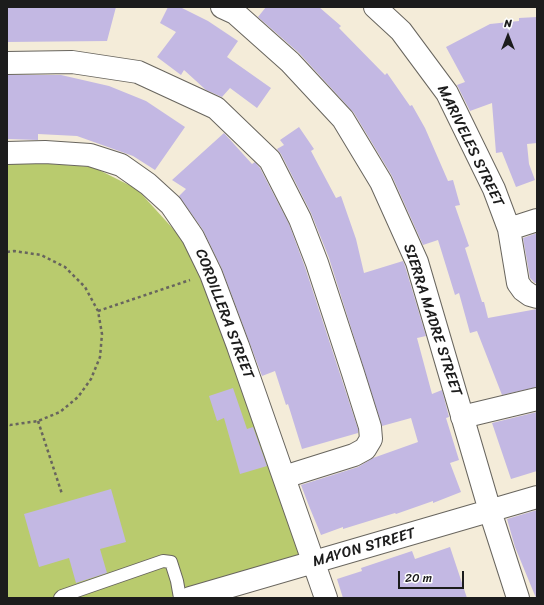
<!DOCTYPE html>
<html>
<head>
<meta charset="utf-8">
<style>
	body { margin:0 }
	#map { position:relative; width:544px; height:605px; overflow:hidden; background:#f4ecd9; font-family:Sriracha,sans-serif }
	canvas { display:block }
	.frame { position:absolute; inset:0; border:8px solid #1c1c1c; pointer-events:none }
	.north { position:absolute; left:488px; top:16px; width:40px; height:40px; -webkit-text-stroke:3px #fff; paint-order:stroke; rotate:0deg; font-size:11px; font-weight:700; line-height:16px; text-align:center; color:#1c1c1c }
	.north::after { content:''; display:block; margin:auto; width:14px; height:18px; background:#1c1c1c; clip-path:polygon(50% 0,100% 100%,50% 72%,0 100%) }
	.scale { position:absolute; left:398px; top:571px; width:66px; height:18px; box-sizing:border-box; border:2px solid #1c1c1c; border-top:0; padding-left:5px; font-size:12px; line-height:14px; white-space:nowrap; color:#1c1c1c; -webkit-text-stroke:3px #fff; paint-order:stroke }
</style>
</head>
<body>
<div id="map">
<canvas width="544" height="605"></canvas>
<div class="frame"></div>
<div class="north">N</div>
<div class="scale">20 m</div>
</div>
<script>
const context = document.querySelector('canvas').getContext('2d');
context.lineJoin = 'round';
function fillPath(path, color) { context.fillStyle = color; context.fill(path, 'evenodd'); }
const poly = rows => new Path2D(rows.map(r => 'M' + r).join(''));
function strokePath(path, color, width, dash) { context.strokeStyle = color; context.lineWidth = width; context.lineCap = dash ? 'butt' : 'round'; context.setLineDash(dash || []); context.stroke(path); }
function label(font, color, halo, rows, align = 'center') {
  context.font = font + ' Sriracha,sans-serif'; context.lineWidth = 3; context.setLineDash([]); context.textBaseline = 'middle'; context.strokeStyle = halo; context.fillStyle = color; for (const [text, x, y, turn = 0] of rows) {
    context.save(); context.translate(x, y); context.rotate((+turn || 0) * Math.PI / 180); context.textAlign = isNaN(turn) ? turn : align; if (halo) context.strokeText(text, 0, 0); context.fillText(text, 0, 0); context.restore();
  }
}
fillPath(poly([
	[10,161,93,167,137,189,185,242,211,292,303,557,168,598,7,598,7,163]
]), '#b9cb6e');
fillPath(poly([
	[7,7,116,7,107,41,7,42],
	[168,7,180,7,208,21,238,41,227,57,271,88,257,108,230,88,222,97,206,90,184,70,181,75,157,57,176,32,160,23],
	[266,7,319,7,341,26,339,28,385,75,387,73,410,106,412,105,425,128,448,181,453,180,460,205,455,206,469,246,465,248,482,302,484,302,488,318,537,309,537,387,502,395,477,331,470,333,459,293,455,295,438,240,423,245,392,176,354,113,299,53,258,17],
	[537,17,537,143,527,144,529,164,535,180,516,187,502,152,496,153,492,103,470,111,457,85,465,82,446,47,490,24,519,21,519,18],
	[7,75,61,75,109,86,146,101,185,127,155,170,133,156,77,136,38,134,38,140,8,139,8,102,7,102],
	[299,127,314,149,311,151,336,198,341,196,356,239,364,273,403,261,405,266,426,336,417,338,432,394,442,390,449,417,446,418,459,460,450,463,461,492,433,503,433,501,396,514,395,513,343,529,343,527,321,535,309,506,301,485,358,467,373,458,418,442,411,418,382,426,329,258,311,213,281,154,277,149,284,145,280,140],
	[224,133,252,164,255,162,260,168,289,224,305,267,341,377,358,429,358,433,302,449,288,404,286,405,275,371,262,376,222,269,203,230,179,196,186,189,172,180],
	[537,233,537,283,535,283,530,278,523,238],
	[233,388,247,429,253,427,267,466,240,474,224,418,217,421,209,396],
	[537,412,537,471,511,479,492,423],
	[111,489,126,542,100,549,107,573,76,583,69,558,39,567,24,514],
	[537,510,537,598,536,598,515,547,507,519],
	[450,547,467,598,343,598,337,579,362,571,361,568,412,551,415,559]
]), '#c3b8e3');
const service = poly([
	[60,598,62,596,163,561,171,562,177,581,180,598]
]);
const minor = poly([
	[222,7,235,13,290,62,343,119,381,182,417,262,490,511,518,598],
	[375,7,401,31,447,93,494,189,509,229,518,283,523,290,530,295,537,297],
	[7,63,72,62,138,72,216,108,270,160,300,219,317,263,353,373,370,427,371,439,365,449,354,455,284,477],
	[7,153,45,152,90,155,121,165,148,184,171,205,193,237,211,274,238,346,326,598],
	[509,229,537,220],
	[462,417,537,399],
	[190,598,537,497]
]);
strokePath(service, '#68655e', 14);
strokePath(minor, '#68655e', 24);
strokePath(poly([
	[7,252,14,251,41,255,65,267,85,287,98,311,102,334,100,357,91,379,78,397,60,412,38,421,10,425,7,424],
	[98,311,190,280],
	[38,421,62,494]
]), '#68655e', 2.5, [3, 3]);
strokePath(service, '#fff', 12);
strokePath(minor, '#fff', 22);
label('15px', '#1c1c1c', '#fff', [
	["MARIVELES STREET",470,146,64],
	["CORDILLERA STREET",224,314,69],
	["SIERRA MADRE STREET",432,320,72],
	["MAYON STREET",364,548,-16]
]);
</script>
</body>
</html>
